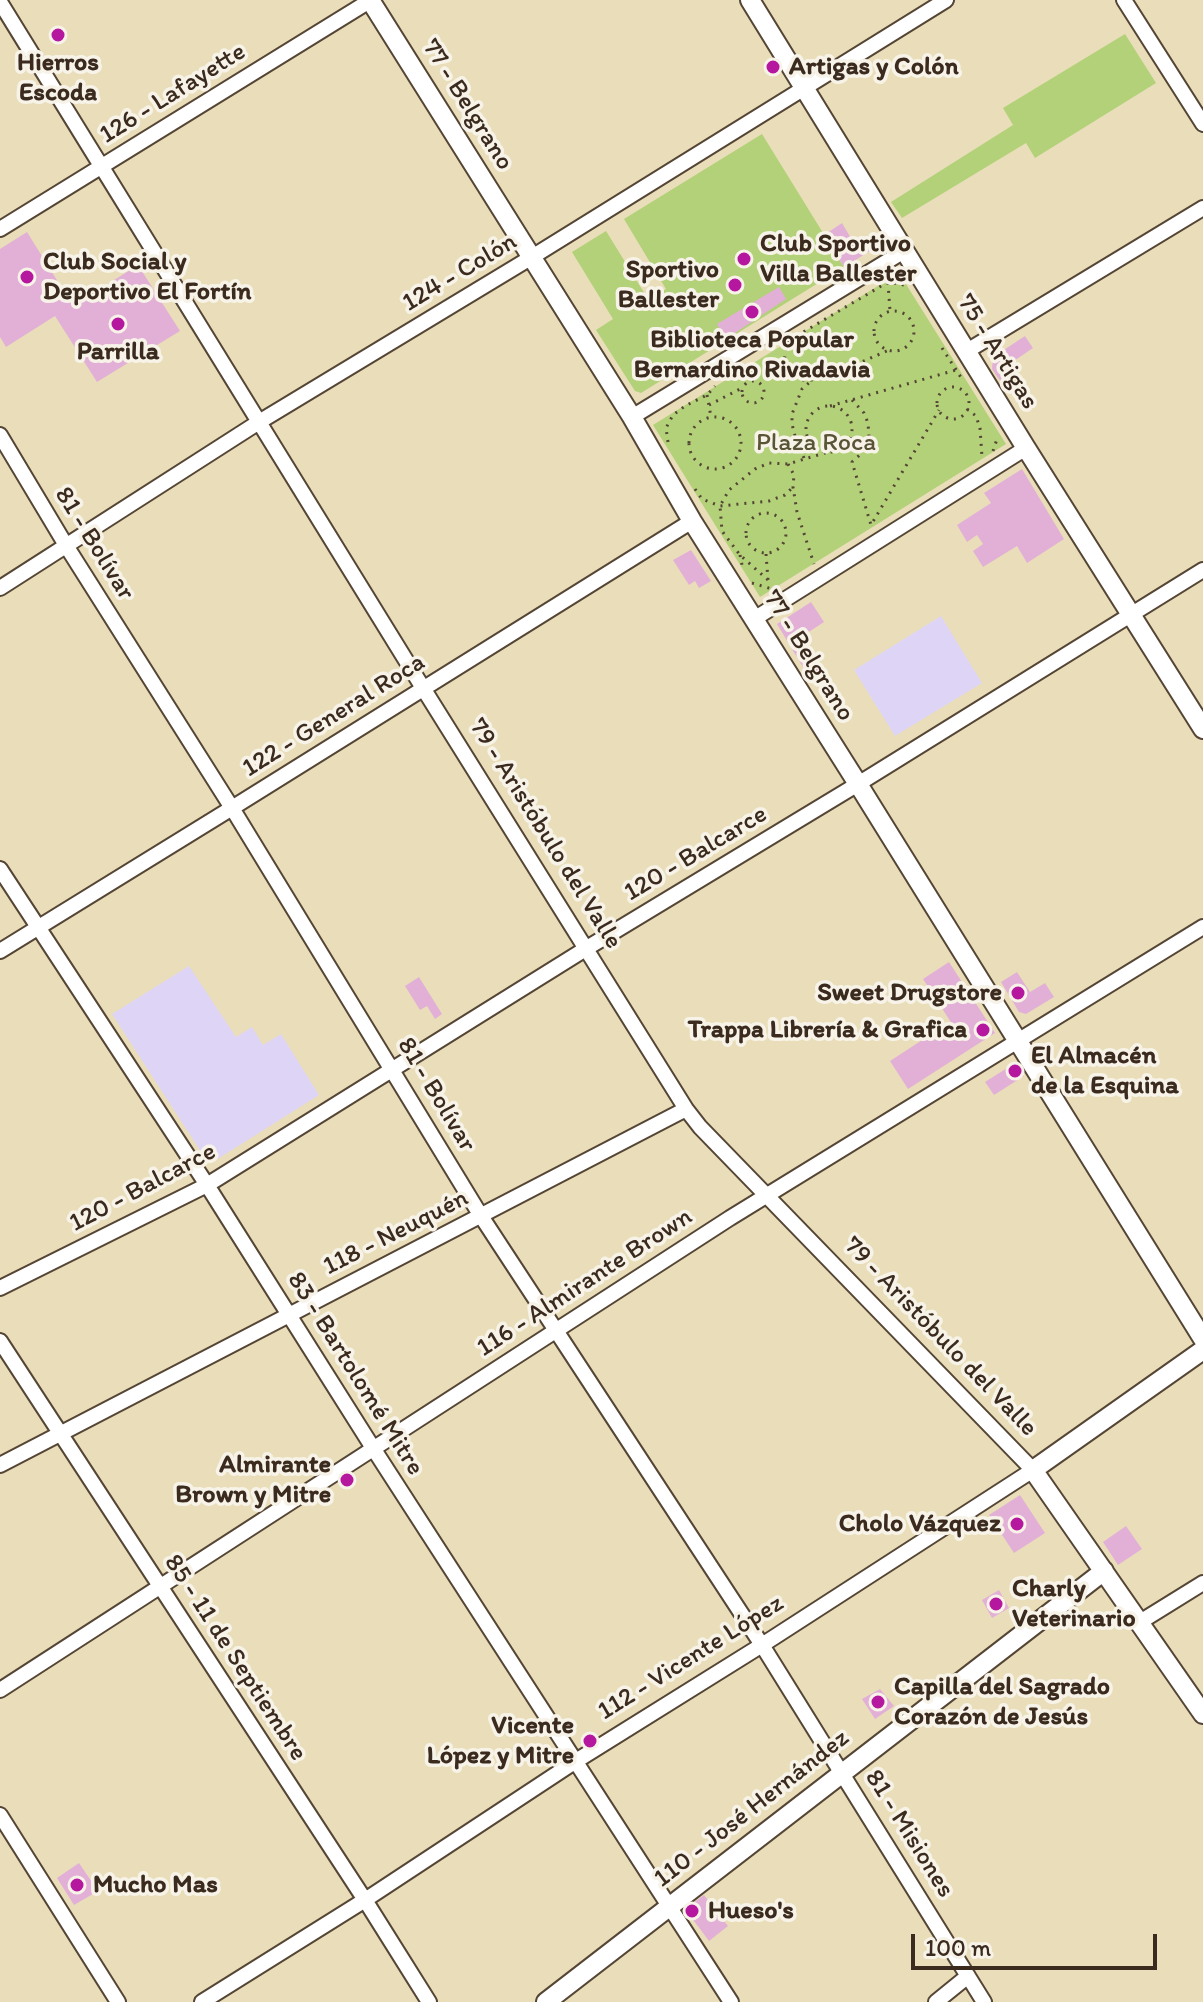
<!DOCTYPE html>
<html>
<head>
<meta charset="utf-8">
<style>
	body { margin:0 }
	#map { position:relative; width:1203px; height:2002px; overflow:hidden; background:#e9deb9; font-family:Itim,sans-serif }
	canvas { display:block }
	.scale { position:absolute; left:911px; top:1934px; width:246px; height:36px; box-sizing:border-box; border:4px solid #3b2a1e; border-top:0; padding-left:10px; font-size:24px; line-height:28px; white-space:nowrap; color:#3b2a1e; -webkit-text-stroke:6px #f7f3e8; paint-order:stroke }
</style>
</head>
<body>
<div id="map">
<canvas width="1203" height="2002"></canvas>
<div class="scale">100 m</div>
</div>
<script>
const context = document.querySelector('canvas').getContext('2d');
context.lineJoin = 'round';
function fillPath(path, color) { context.fillStyle = color; context.fill(path, 'evenodd'); }
const poly = rows => new Path2D(rows.map(r => 'M' + r).join(''));
function strokePath(path, color, width, dash) { context.strokeStyle = color; context.lineWidth = width; context.lineCap = dash ? 'butt' : 'round'; context.setLineDash(dash || []); context.stroke(path); }
function label(font, color, halo, rows, align = 'center') {
  context.font = font + ' Itim,sans-serif'; context.lineWidth = 7; context.setLineDash([]); context.textBaseline = 'middle'; context.strokeStyle = halo; context.fillStyle = color; for (const [text, x, y, turn = 0] of rows) {
    context.save(); context.translate(x, y); context.rotate((+turn || 0) * Math.PI / 180); context.textAlign = isNaN(turn) ? turn : align; if (halo) context.strokeText(text, 0, 0); context.fillText(text, 0, 0); context.restore();
  }
}
fillPath(poly([
	[941,616,982,683,895,736,854,670],
	[189,966,236,1037,252,1027,263,1045,281,1034,319,1095,216,1160,205,1158,112,1014]
]), '#ded5f6');
fillPath(poly([
	[1125,34,1156,83,1035,158,1026,143,902,218,891,202,1013,125,1003,108],
	[762,134,844,267,641,393,635,391,596,330,613,319,572,252,606,231,648,299,666,289,624,219],
	[899,273,1006,444,760,597,653,425]
]), '#b2d179');
fillPath(poly([
	[842,223,855,245,873,234,877,240,875,248,844,267,824,235],
	[27,232,73,306,138,265,180,331,97,382,55,316,6,347,0,337,0,249],
	[779,287,786,299,726,339,717,324],
	[1025,336,1033,348,1008,365,1014,374,1001,382,992,369,993,357],
	[1022,469,1064,539,1027,563,1017,546,983,567,973,551,983,544,977,535,967,542,957,525,991,503,984,493],
	[691,550,711,581,699,588,695,581,689,585,673,560],
	[811,602,824,622,801,637,821,669,809,677,777,624],
	[949,962,995,1033,908,1089,890,1061,936,1031,939,1036,954,1027,923,979],
	[1017,972,1030,992,1045,983,1054,997,1026,1014,1019,1012,1001,982],
	[419,977,442,1014,435,1019,427,1006,420,1010,405,986],
	[1015,1063,1024,1076,994,1095,985,1082],
	[1020,1495,1045,1533,1014,1553,989,1515],
	[1126,1526,1142,1549,1118,1565,1103,1542],
	[999,1590,1009,1608,992,1618,982,1600],
	[880,1689,894,1706,875,1719,862,1699],
	[79,1863,98,1891,74,1905,57,1878],
	[704,1895,728,1926,709,1941,685,1909]
]), '#e2b0d7');
const minor = poly([
	[1124,0,1203,124],
	[0,2,423,688,686,1109,700,1127,1033,1470,762,1645,576,1761,365,1900,202,2002],
	[0,229,371,0],
	[967,351,1203,208],
	[632,417,904,251],
	[0,435,67,547,232,808,481,1216,762,1645,984,2002],
	[0,588,259,422,532,257,946,0],
	[754,619,1026,448],
	[0,869,207,1185,373,1448,731,2002],
	[0,951,232,808,692,521],
	[0,1288,207,1185,587,948,858,784,1203,570],
	[0,1341,365,1900,429,2002],
	[0,1465,686,1109],
	[1140,1622,1203,1583],
	[0,1690,730,1218,1203,927],
	[0,1815,118,2002],
	[936,2002,968,1976]
]);
const tertiary = poly([
	[370,0,632,417,692,521,858,784,1203,1339],
	[750,0,1026,448,1203,729],
	[1203,1350,1033,1470,1203,1714],
	[546,2002,1104,1571]
]);
strokePath(minor, '#554535', 18);
strokePath(tertiary, '#554535', 22);
strokePath(poly([
	[888,283,890,311],
	'874 331a20 20 0 1 1 40 0a20 20 0 1 1-40 0Z',
	[789,341,784,360,790,373,803,380,812,380,841,371,889,350],
	[783,344,888,282,904,285,905,287],
	[942,348,962,379],
	[744,368,749,383],
	'742 392a11 11 0 1 1 22 0a11 11 0 1 1-22 0Z',
	'937 403a16 16 0 1 1 32 0a16 16 0 1 1-32 0Z',
	[707,395,711,417],
	[852,400,864,413,868,423,869,436,864,451,852,462,871,525,939,410],
	[709,405,744,387],
	[830,406,956,370],
	'806 429a23 23 0 1 1 46 0a23 23 0 1 1-46 0Z',
	[967,409,976,416,980,428,982,457],
	'689 443a26 26 0 1 1 52 0a26 26 0 1 1-52 0Z',
	[668,442,666,428,673,415,685,406,707,395,715,386],
	[993,451,998,436],
	[804,458,796,440,792,424,792,414,802,389,810,382],
	[788,464,794,475,793,487,797,512,814,564],
	[695,489,702,499,720,506,769,501,785,495,793,487],
	'746 533a20 20 0 1 1 40 0a20 20 0 1 1-40 0Z',
	[766,554,768,580],
	[740,555,742,565],
	[768,580,740,555,722,531,720,506,729,490,755,469,769,463,788,464,828,452],
	[752,583,772,589]
]), '#554535', 3, [2, 6]);
strokePath(minor, '#fff', 14);
strokePath(tertiary, '#fff', 18);
for (const [x, y, r, color] of [
	[58,35,8,"#b5179e"],
	[773,67,8,"#b5179e"],
	[744,259,8,"#b5179e"],
	[27,277,8,"#b5179e"],
	[735,285,8,"#b5179e"],
	[752,312,8,"#b5179e"],
	[118,324,8,"#b5179e"],
	[1018,993,8,"#b5179e"],
	[983,1030,8,"#b5179e"],
	[1015,1071,8,"#b5179e"],
	[347,1480,8,"#b5179e"],
	[1017,1524,8,"#b5179e"],
	[996,1604,8,"#b5179e"],
	[878,1702,8,"#b5179e"],
	[590,1741,8,"#b5179e"],
	[77,1885,8,"#b5179e"],
	[692,1911,8,"#b5179e"]
]) { const dot = new Path2D(); dot.arc(x, y, r, 0, 2 * Math.PI); context.fillStyle = color; context.fill(dot); strokePath(dot, '#f7f3e8', 3); }
label('bold 26px', '#3b2a1e', '#f7f3e8', [
	["Hierros",58,63,"center"],
	["Escoda",58,93,"center"],
	["Artigas y Colón",789,67],
	["Club Sportivo",760,244],
	["Villa Ballester",760,274],
	["Club Social y",43,262],
	["Deportivo El Fortín",43,292],
	["Sportivo",719,270,"right"],
	["Ballester",719,300,"right"],
	["Biblioteca Popular",752,340,"center"],
	["Bernardino Rivadavia",752,370,"center"],
	["Parrilla",118,352,"center"],
	["Sweet Drugstore",1002,993,"right"],
	["Trappa Librería & Grafica",967,1030,"right"],
	["El Almacén",1031,1056],
	["de la Esquina",1031,1086],
	["Almirante",331,1465,"right"],
	["Brown y Mitre",331,1495,"right"],
	["Cholo Vázquez",1001,1524,"right"],
	["Charly",1012,1589],
	["Veterinario",1012,1619],
	["Capilla del Sagrado",894,1687],
	["Corazón de Jesús",894,1717],
	["Vicente",574,1726,"right"],
	["López y Mitre",574,1756,"right"],
	["Mucho Mas",93,1885],
	["Hueso's",708,1911]
], 'left');
label('26px', '#3b2a1e', '#f7f3e8', [
	["126 - Lafayette",173,94,-32],
	["77 - Belgrano",467,105,58],
	["124 - Colón",460,273,-31],
	["75 - Artigas",997,352,58],
	["81 - Bolívar",94,544,58],
	["77 - Belgrano",808,656,58],
	["122 - General Roca",334,716,-32],
	["79 - Aristóbulo del Valle",545,834,58],
	["120 - Balcarce",696,854,-31],
	["81 - Bolívar",436,1095,59],
	["120 - Balcarce",143,1188,-28],
	["118 - Neuquén",396,1233,-27],
	["116 - Almirante Brown",585,1283,-33],
	["79 - Aristóbulo del Valle",940,1337,46],
	["83 - Bartolomé Mitre",355,1374,58],
	["85 - 11 de Septiembre",235,1658,57],
	["112 - Vicente López",691,1658,-32],
	["110 - José Hernández",752,1809,-38],
	["81 - Misiones",909,1834,58]
]);
label('26px', '#595435', '#f7f3e8', [
	["Plaza Roca",816,443]
]);
</script>
</body>
</html>
